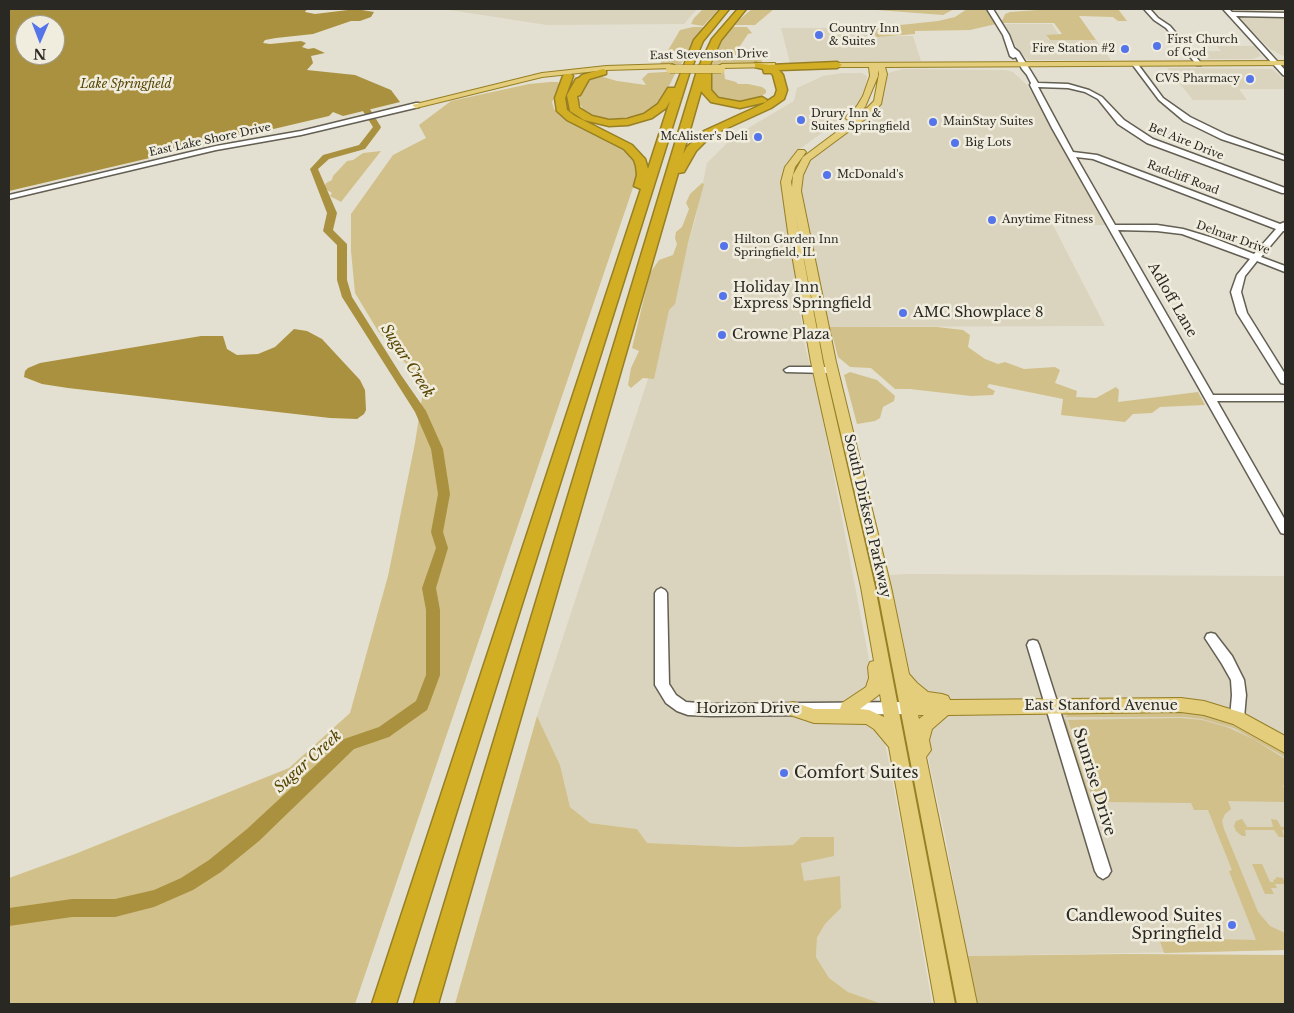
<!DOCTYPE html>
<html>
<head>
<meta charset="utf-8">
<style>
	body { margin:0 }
	#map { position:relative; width:1294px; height:1013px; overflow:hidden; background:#e4e0d1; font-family:"Libre Baskerville",serif }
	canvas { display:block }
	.frame { position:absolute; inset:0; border:10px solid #2a2823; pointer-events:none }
	.north { position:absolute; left:15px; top:15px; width:50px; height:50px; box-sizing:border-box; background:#f1edde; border:1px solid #a19e93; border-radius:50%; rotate:181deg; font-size:14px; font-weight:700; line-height:20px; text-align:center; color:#2a2823 }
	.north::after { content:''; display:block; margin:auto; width:18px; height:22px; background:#5474e9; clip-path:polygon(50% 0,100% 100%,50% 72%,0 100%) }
</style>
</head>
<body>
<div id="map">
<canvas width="1294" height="1013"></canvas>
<div class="frame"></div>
<div class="north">N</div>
</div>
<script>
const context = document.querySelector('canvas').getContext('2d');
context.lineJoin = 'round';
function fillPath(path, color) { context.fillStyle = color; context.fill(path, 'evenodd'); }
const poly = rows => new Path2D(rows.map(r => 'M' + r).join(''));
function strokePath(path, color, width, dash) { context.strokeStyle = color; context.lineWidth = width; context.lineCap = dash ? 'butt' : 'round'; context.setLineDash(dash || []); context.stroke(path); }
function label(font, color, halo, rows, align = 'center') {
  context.font = font + ' "Libre Baskerville",serif'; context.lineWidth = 5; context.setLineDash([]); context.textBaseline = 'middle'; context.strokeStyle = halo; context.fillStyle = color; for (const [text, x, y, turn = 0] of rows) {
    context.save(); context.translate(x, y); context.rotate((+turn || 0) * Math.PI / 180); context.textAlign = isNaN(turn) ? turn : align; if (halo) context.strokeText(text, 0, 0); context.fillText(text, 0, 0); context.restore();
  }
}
fillPath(poly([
	[443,9,697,9,684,24,547,25],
	[1229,9,1285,9,1285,57,1270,49],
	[1003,24,1052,24,1059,35,1046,35,1049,40,1096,40,1111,60,1028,60,1020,53],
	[781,28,870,28,874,36,913,36,921,61,790,63],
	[1217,46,1255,46,1261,56,1252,59,1200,59,1193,51,1221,51],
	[1167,68,1272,69,1285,80,1285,89,1239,89,1247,100,1193,100],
	[903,69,1006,70,1013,72,1027,85,1109,225,1053,225,1105,326,826,327,800,192,800,182,809,160,882,100,888,73],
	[842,73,862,73,867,76,865,90,860,102,844,117,797,151,785,168,781,190,792,247,804,342,820,404,901,826,932,1004,882,1004,848,992,829,978,816,957,817,939,825,924,841,908,840,876,804,882,801,863,801,837,794,845,738,847,646,843,637,829,590,823,570,807,560,765,537,716,649,376,695,220,707,163,733,137,794,101,797,88,823,76],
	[908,574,1285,576,1285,950,967,956,945,836,889,575]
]), '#dad3bd');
fillPath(poly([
	[703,9,719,9,703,26,691,24,694,18],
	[752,9,774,9,755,25,733,25],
	[864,9,954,9,943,15],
	[967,9,987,10,996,24,970,30,915,31,915,34,877,37,871,32,872,28,938,21,955,17],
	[1051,9,1118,9,1127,21,1118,21,1113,17,1079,16,1096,40,1050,40,1046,35,1062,34,1054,23,1002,23,1002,21,1005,14,1010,12],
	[693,27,703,27,681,64,660,64,680,30],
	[732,27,747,27,752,33,748,34,740,46,741,49,735,60,761,60,763,63,712,64,723,39],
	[710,71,724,71,725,79,736,82,738,84,748,84,762,87,766,90,766,93,755,100,747,101,734,102,721,98,714,95,710,89],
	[664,72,676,72,662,100,641,116,613,119,594,117,587,114,578,102,582,89,590,78,600,76,617,81,646,85,642,79,648,73],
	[550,82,558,82,561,86,552,102,554,109,578,126,621,147,631,157,638,168,637,176,355,1004,9,1004,9,878,75,854,289,768,350,713,388,576,415,443,424,385,378,331,355,293,351,251,351,214,393,155,426,138,419,125,451,101,529,84],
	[381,151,341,202,330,196,332,193,324,188,326,183,332,180,333,176,347,161,353,160,363,153],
	[702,183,704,184,688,243,675,304,669,310,654,379,643,378,631,388,628,385,631,368,639,351,632,348,650,273,659,260,673,255,677,244,675,238,676,232,682,227,689,209,686,203,690,194],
	[826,327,937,327,963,330,970,335,968,347,985,359,998,364,1005,362,1024,369,1055,367,1060,370,1055,383,1077,391,1076,397,1096,398,1116,387,1119,390,1118,402,1198,392,1205,405,1160,407,1152,413,1133,414,1125,422,1061,415,1063,399,989,384,987,387,995,391,993,395,971,396,910,389,895,389,871,368,850,367,838,357,833,338,828,334],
	[850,372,877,380,895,396,894,401,883,407,880,418,875,421,857,424,844,375],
	[1176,711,1203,714,1233,723,1281,749,1285,752,1285,757,1234,728,1202,719,1185,717,1065,717,1070,713],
	[537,716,560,765,570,807,590,823,637,829,647,843,738,847,793,845,801,837,834,837,834,856,801,863,804,881,840,876,841,908,825,924,817,938,816,957,829,978,848,992,882,1004,455,1004],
	[1180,718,1202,720,1227,727,1253,739,1285,759,1285,785,1283,785,1285,791,1285,802,1228,801,1231,809,1225,814,1222,821,1224,829,1258,912,1270,926,1285,933,1285,950,1164,953,1157,932,1161,932,1163,938,1256,940,1229,871,1232,870,1208,810,1194,810,1191,803,1106,802,1108,810,1096,810,1068,720],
	[1065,719,1066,720,1094,809,1090,807,1065,727],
	[1242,819,1247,827,1273,827,1271,819,1277,820,1281,827,1285,827,1285,830,1282,830,1284,837,1279,837,1274,830,1245,830,1246,836,1242,836,1236,831,1234,826,1236,821],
	[1252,864,1262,864,1270,882,1274,882,1273,880,1276,879,1276,877,1283,878,1285,884,1275,884,1277,888,1271,888,1274,894,1265,894],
	[1126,954,1285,955,1285,1004,977,1004,967,956]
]), '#d1c089');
fillPath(poly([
	[9,9,307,9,305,12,315,14,356,9,374,12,371,17,360,21,351,21,313,34,276,38,265,40,263,43,270,44,301,41,306,43,302,47,308,49,314,48,325,53,311,56,313,63,307,70,355,75,391,90,400,102,343,116,333,112,329,116,9,191],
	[25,25,55,25,55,55,25,55],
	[294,329,307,331,322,339,360,380,365,390,366,410,364,414,357,419,330,418,68,388,42,384,24,377,25,371,28,368,40,363,201,336,223,336,227,349,237,355,258,354,275,347]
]), '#aa913f');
fillPath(poly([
	[362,106,368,106,381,127,380,129,365,149,329,159,318,169,337,213,333,230,347,244,347,280,352,297,401,375,426,411,443,449,450,494,443,532,448,548,436,588,440,610,440,675,429,705,427,710,389,737,354,749,259,841,221,872,193,890,154,907,115,917,72,917,9,926,9,908,72,899,115,899,154,890,181,878,209,860,247,829,344,739,379,727,416,701,426,675,426,610,422,588,436,548,431,532,438,494,431,449,415,412,342,297,337,280,337,245,323,231,327,213,310,169,323,155,359,145,373,127,361,108,362,106]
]), '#aa913f');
const minor = poly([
	[987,9,993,9,1009,35,1014,48,1019,52,1038,83,1068,84,1089,90,1102,97,1124,120,1153,139,1285,188,1285,193,1282,193,1147,143,1118,124,1098,99,1085,92,1068,88,1038,87,1073,152,1097,155,1280,224,1285,222,1285,231,1283,231,1261,257,1285,266,1285,272,1257,261,1245,276,1241,292,1247,313,1285,374,1285,384,1281,383,1237,313,1231,292,1237,275,1250,259,1182,234,1157,231,1118,230,1213,395,1285,395,1285,401,1217,401,1285,520,1285,534,1281,533,1052,128,1030,85,1031,83,1027,75,1022,69,1016,57,1013,58,1010,56,1003,35,987,9],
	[1076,157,1093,159,1276,229,1254,254,1213,238,1183,229,1157,225,1115,225,1076,157],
	[1144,9,1150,9,1158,18,1170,26,1201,63,1201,65,1197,65,1166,28,1154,20,1144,9],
	[1223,9,1229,9,1232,12,1285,13,1285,17,1236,16,1285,70,1285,76,1283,75,1223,9],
	[1133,63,1137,63,1163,98,1190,117,1227,135,1285,156,1285,160,1221,139,1184,121,1159,100,1132,64,1133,63],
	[416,103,419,103,419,107,301,135,216,150,9,199,9,195,216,146,301,131,416,103],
	[789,367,828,367,833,370,828,373,786,372,784,370,789,367],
	[661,588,665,590,667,593,669,684,676,695,686,702,711,704,907,702,912,704,914,708,912,712,907,714,711,716,688,715,677,711,666,703,655,685,655,593,657,590,661,588],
	[1211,633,1215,634,1232,656,1244,680,1246,695,1244,718,1242,722,1237,724,1232,722,1230,718,1232,695,1231,680,1222,664,1205,638,1207,634,1211,633],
	[1033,640,1037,641,1039,645,1111,871,1108,876,1103,879,1098,876,1095,871,1027,645,1029,641,1033,640]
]);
const major = poly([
	[1285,61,1285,65,885,67,887,74,881,104,868,117,810,160,803,175,801,191,836,362,891,587,909,674,917,683,928,692,942,694,948,696,950,700,1181,698,1204,701,1243,713,1285,736,1285,753,1233,724,1204,715,1181,712,948,715,932,729,929,740,931,750,926,757,977,1004,957,1004,877,587,824,362,795,213,823,362,875,587,955,1004,935,1004,889,747,874,729,866,724,814,723,787,714,785,709,787,704,793,702,814,709,840,709,842,703,866,687,869,678,868,667,870,662,874,661,861,587,811,362,788,232,781,182,785,167,798,150,804,150,806,152,795,167,791,182,792,187,793,175,803,157,862,113,874,101,879,74,878,70,878,76,865,107,849,121,845,118,857,106,863,96,870,76,869,67,824,67,820,65,824,63,1285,61],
	[880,694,884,717,869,710,860,709,880,694],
	[918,715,924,715,919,719,918,715],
	[772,63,775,63,775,67,722,68,718,66,722,64,772,63],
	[672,64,676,66,675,68,606,70,542,77,416,108,412,105,542,73,606,66,672,64]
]);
const highway = poly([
	[721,9,729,9,703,41,689,74,396,1004,372,1004,641,189,634,186,637,175,636,166,634,160,624,149,567,120,557,111,555,98,563,76,565,74,571,74,573,76,565,98,567,110,575,116,632,145,645,159,648,169,670,101,666,108,652,118,628,125,609,126,584,120,570,111,567,95,576,79,579,78,582,75,603,69,606,70,606,74,589,79,580,95,577,96,579,108,592,116,609,120,627,119,644,114,658,104,668,88,675,88,694,40,721,9],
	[738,9,746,9,721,40,708,69,711,72,711,90,718,98,740,102,762,97,767,100,766,102,740,108,711,102,701,91,683,154,687,147,704,131,763,104,775,96,777,90,773,75,771,73,764,73,763,69,755,67,755,63,769,65,837,62,842,65,837,68,779,70,783,75,787,90,784,99,771,108,712,135,696,151,684,172,678,173,438,1004,414,1004,697,71,712,39,738,9]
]);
strokePath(minor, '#635f53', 3);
strokePath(major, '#977f24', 2);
strokePath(highway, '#977f24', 3);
fillPath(minor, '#fff');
fillPath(major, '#e4ce7c');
fillPath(highway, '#d2ae25');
const majorBridge = poly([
	[670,69,721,69]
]);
strokePath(majorBridge, '#977f24', 9, []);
strokePath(majorBridge, '#e4ce7c', 8);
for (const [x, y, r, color] of [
	[819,35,5,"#5474e9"],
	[1157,46,5,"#5474e9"],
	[1125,49,5,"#5474e9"],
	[1250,79,5,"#5474e9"],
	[801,120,5,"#5474e9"],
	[933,122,5,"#5474e9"],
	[758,137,5,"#5474e9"],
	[955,143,5,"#5474e9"],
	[827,175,5,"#5474e9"],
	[992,220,5,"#5474e9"],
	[724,246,5,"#5474e9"],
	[723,296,5,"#5474e9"],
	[903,313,5,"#5474e9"],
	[722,335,5,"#5474e9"],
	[784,773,5,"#5474e9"],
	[1232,925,5,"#5474e9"]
]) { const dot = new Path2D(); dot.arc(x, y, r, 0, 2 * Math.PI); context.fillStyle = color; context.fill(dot); strokePath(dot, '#f1edde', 2); }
label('11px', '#2a2823', '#f1edde', [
	["Country Inn",829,29],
	["& Suites",829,42],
	["First Church",1167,40],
	["of God",1167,53],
	["Fire Station #2",1115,49,"right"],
	["CVS Pharmacy",1240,79,"right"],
	["Drury Inn &",811,114],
	["Suites Springfield",811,127],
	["MainStay Suites",943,122],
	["McAlister's Deli",748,137,"right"],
	["Big Lots",965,143],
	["McDonald's",837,175],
	["Anytime Fitness",1002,220],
	["Hilton Garden Inn",734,240],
	["Springfield, IL",734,253]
], 'left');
label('11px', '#2a2823', '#f1edde', [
	["East Stevenson Drive",709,55,-1],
	["East Lake Shore Drive",210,140,-12],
	["Bel Aire Drive",1186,142,22],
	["Radcliff Road",1183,178,21],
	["Delmar Drive",1233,238,20]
]);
label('italic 12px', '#540', '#f1edde', [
	["Lake Springfield",126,85]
]);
label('14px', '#2a2823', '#f1edde', [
	["Holiday Inn",733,288],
	["Express Springfield",733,304],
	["AMC Showplace 8",913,313],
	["Crowne Plaza",732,335]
], 'left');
label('14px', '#2a2823', '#f1edde', [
	["Adloff Lane",1172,300,60],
	["South Dirksen Parkway",867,516,77],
	["East Stanford Avenue",1101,706],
	["Horizon Drive",748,709]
]);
label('italic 15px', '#540', '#f1edde', [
	["Sugar Creek",407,361,57],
	["Sugar Creek",308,762,-42]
]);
label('16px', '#2a2823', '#f1edde', [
	["Comfort Suites",794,773],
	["Candlewood Suites",1222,916,"right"],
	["Springfield",1222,934,"right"]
], 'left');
label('16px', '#2a2823', '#f1edde', [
	["Sunrise Drive",1094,782,73]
]);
</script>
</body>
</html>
